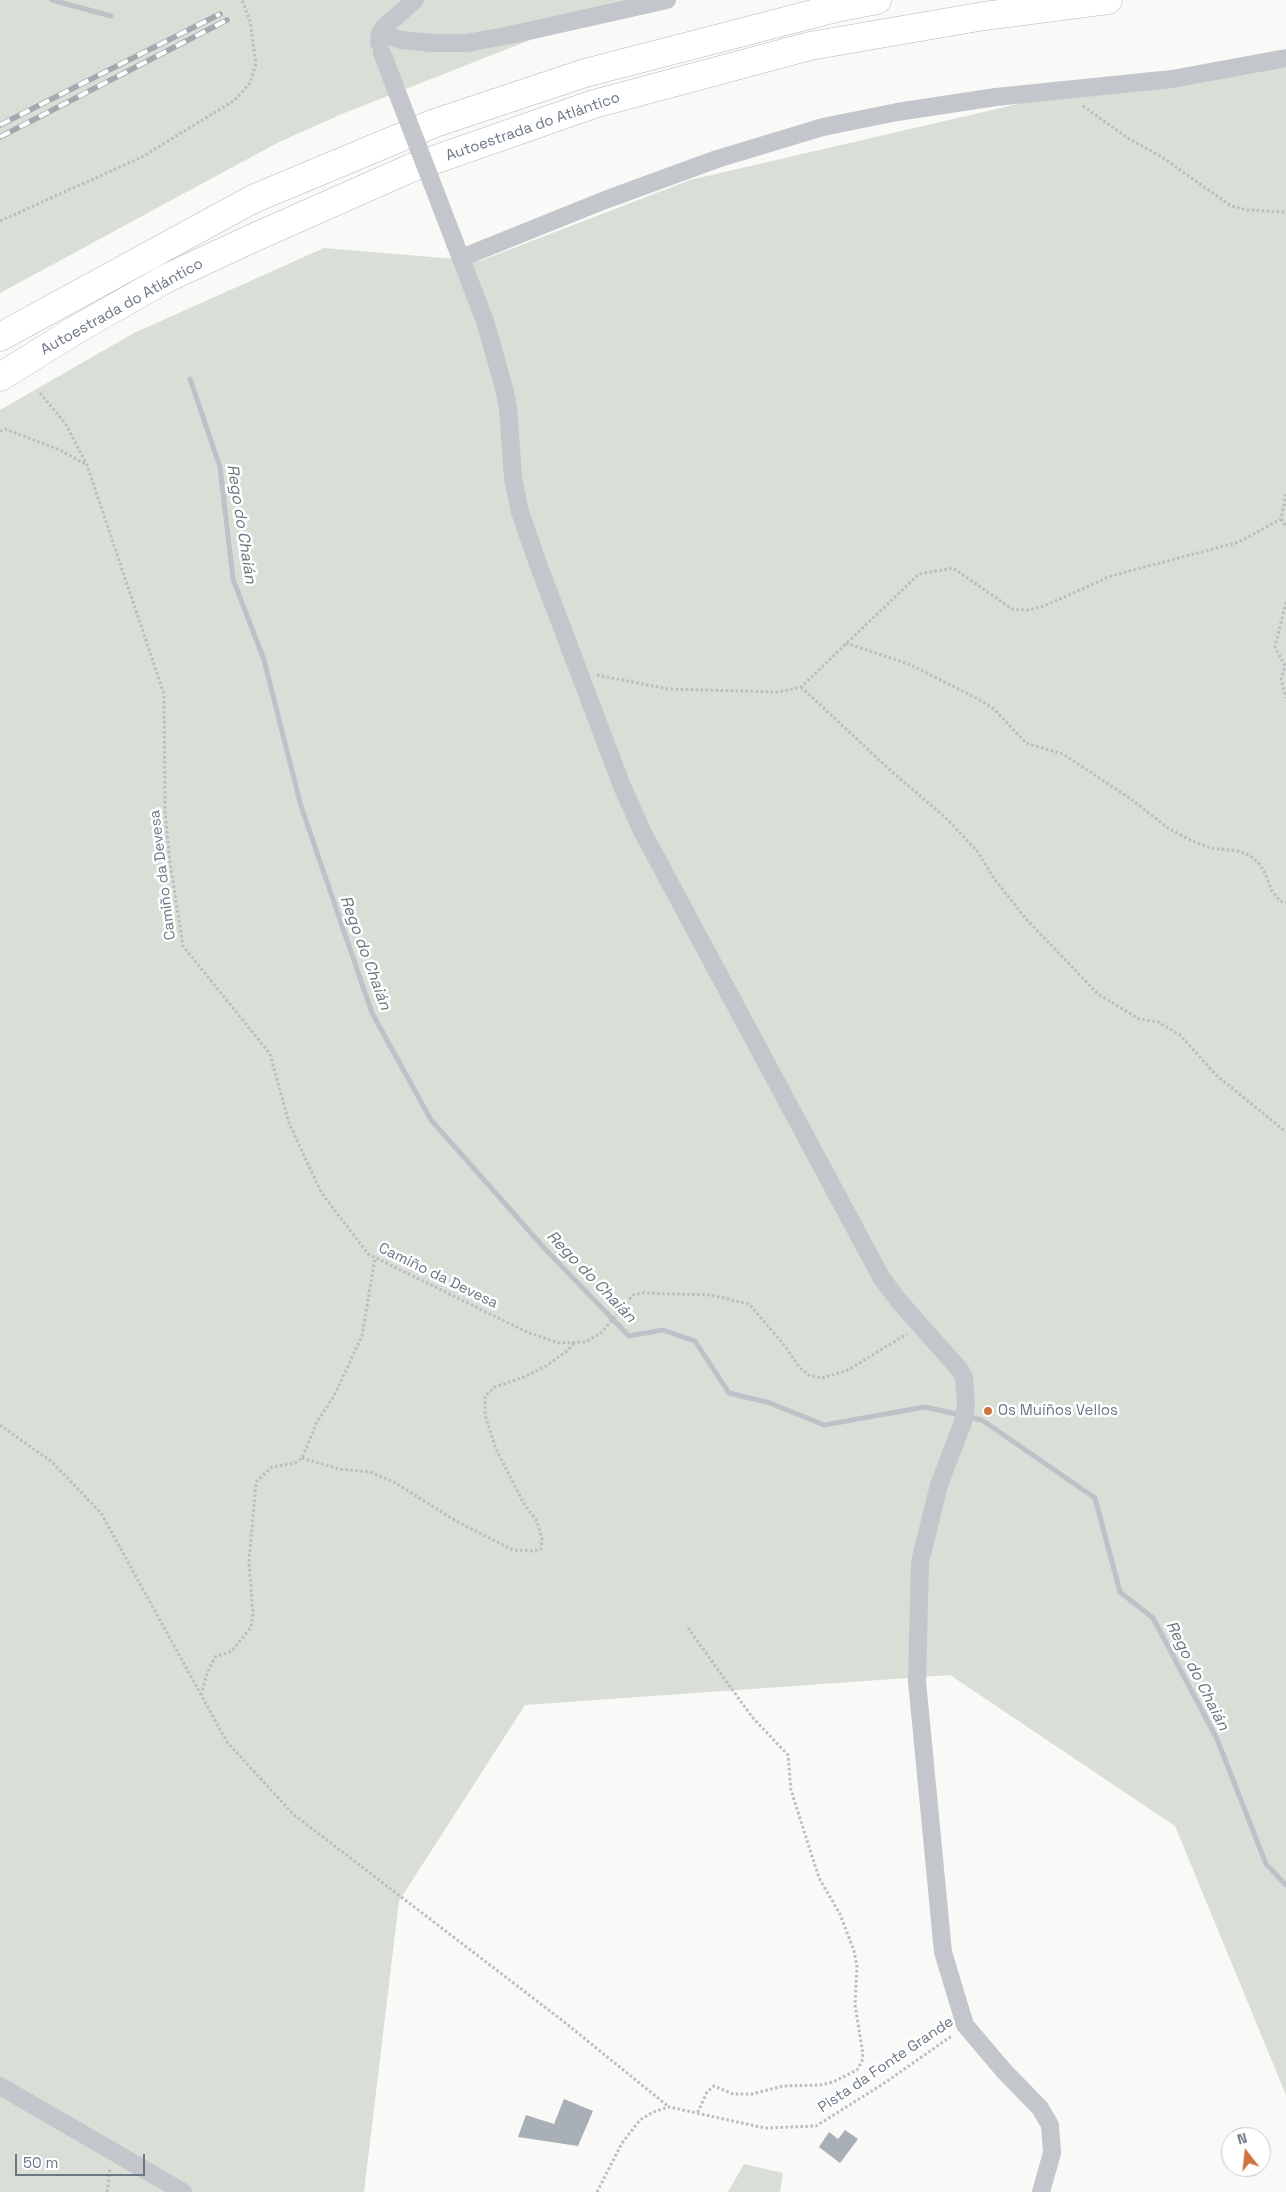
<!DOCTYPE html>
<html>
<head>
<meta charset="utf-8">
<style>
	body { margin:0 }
	#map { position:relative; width:1286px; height:2192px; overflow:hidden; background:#f9f9f7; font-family:"Space Grotesk",sans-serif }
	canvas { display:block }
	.north { position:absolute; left:1221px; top:2127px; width:50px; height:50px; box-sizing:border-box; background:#fff; border:1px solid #c4c9ce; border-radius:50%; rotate:344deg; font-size:14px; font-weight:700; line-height:20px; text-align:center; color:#6c7785 }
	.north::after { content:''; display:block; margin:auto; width:18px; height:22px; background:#cf7342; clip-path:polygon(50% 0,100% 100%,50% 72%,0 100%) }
	.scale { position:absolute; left:15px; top:2154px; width:130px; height:22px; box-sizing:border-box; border:2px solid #6c7785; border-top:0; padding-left:6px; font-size:15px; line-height:18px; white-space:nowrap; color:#6c7785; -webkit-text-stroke:4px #fff; paint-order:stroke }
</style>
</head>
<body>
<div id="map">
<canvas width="1286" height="2192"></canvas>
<div class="north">N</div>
<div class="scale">50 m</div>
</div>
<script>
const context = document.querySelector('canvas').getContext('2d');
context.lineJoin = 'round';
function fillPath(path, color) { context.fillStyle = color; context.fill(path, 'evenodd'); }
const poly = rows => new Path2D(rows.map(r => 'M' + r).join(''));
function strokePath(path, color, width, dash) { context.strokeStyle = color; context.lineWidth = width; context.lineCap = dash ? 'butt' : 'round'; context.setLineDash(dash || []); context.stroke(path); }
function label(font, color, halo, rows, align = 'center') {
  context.font = font + ' "Space Grotesk",sans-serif'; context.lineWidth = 5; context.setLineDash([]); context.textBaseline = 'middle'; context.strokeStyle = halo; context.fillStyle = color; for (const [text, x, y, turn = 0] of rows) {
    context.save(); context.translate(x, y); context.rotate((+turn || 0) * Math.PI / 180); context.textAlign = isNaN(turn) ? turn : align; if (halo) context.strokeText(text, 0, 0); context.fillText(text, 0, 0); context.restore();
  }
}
fillPath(poly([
	[0,0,632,0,342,114,279,142,0,293],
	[1286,66,1286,2095,1175,1826,950,1675,525,1705,399,1901,364,2192,0,2192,0,410,134,333,324,248,480,261,690,180,1061,94],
	[744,2164,783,2173,780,2192,728,2192]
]), '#d9ded7');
strokePath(poly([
	[52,0,111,16],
	[190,379,220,467,233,579,264,660,301,806,372,1013,431,1120,546,1250,629,1336,663,1330,695,1341,729,1393,770,1403,824,1425,925,1407,982,1420,1095,1498,1120,1592,1153,1618,1217,1739,1266,1864,1286,1885]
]), '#bcc3c8', 5);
fillPath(poly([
	[564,2099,593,2111,578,2146,518,2137,526,2115,554,2124],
	[845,2130,858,2139,840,2163,819,2147,829,2132,838,2139]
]), '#a9afb6');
const motorway = poly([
	[0,337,253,199,435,123,585,73,836,8,877,0],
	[0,377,79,328,167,278,253,238,411,168,594,104,810,46,984,16,1108,0]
]);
strokePath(motorway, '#b5b7bb', 29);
strokePath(poly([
	[1083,106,1129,139,1162,157,1231,206,1247,210,1286,212],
	[0,221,142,157,235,100,250,83,256,63,250,21,242,0],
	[40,393,65,423,87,465,164,694,165,811,170,862,183,946,270,1054,289,1123,321,1192,368,1254,529,1333,559,1343,586,1342,601,1333,633,1295,642,1293,711,1295,749,1304,784,1345,800,1368,810,1376,822,1378,848,1370,907,1334],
	[0,431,5,429,60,450,87,465],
	[1281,519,1286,526],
	[1286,602,1275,647,1285,666,1281,679,1286,698],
	[846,643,911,665,980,700,994,709,1026,743,1063,754,1131,799,1168,828,1190,840,1210,848,1238,851,1249,855,1258,862,1265,873,1272,891,1280,901,1286,903],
	[597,675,668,689,778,692,801,687,919,574,953,568,1012,609,1028,610,1044,606,1111,576,1239,542,1281,519,1286,494],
	[801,687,890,770,945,817,977,851,995,880,1027,920,1098,994,1139,1019,1158,1022,1180,1035,1216,1075,1286,1132],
	[0,1425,52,1462,101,1513,227,1742,293,1814,563,2021,669,2107],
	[302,1458,339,1469,370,1472,394,1482,456,1521,513,1550,532,1551,541,1549,542,1539,537,1521,524,1504,496,1449,485,1415,485,1396,495,1387,524,1377,546,1366,567,1351,574,1343],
	[688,1628,752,1717,788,1755,791,1790,819,1878,840,1914,854,1951,857,1966,855,2005,863,2054,862,2061,857,2070,833,2082,820,2085,783,2086,752,2094,733,2094,714,2086,707,2092,697,2114],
	[201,1695,207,1673,215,1657,232,1651,251,1627,253,1614,249,1561,256,1482,272,1467,295,1463,302,1458,317,1422,334,1396,362,1336,375,1258],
	[107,2192,110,2168],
	[597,2192,622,2143,640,2120,653,2112,669,2107,765,2128,816,2126,883,2084,953,2035]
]), '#bbbdc0', 3, [2.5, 2.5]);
strokePath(poly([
	[380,33,401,40,432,43,467,43,515,34,667,0],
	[379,43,380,33,384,27,415,0],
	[455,243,485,321,504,388,508,407,513,478,520,512,538,564,622,786,642,831,881,1277,898,1300,960,1370,964,1377,966,1405,963,1422,939,1485,920,1562,917,1681,943,1952,965,2025,1004,2071,1040,2108,1050,2125,1052,2153,1041,2192],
	[461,258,605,200,717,159,823,127,897,112,996,97,1172,79,1286,58],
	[0,2086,183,2192]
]), '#c3c6ca', 18);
strokePath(motorway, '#fff', 28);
const rail = poly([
	[0,125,220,14],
	[0,137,227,20]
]);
strokePath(rail, '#a5a9af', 5.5);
strokePath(rail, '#fff', 4, [11]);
strokePath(poly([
	[382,53,455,243]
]), '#c3c6ca', 18);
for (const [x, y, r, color] of [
	[988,1411,5,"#cf7342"]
]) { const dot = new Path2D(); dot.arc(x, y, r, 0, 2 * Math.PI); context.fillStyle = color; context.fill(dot); strokePath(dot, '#fff', 2); }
label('15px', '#6c7785', '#fff', [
	["Autoestrada do Atlántico",533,127,-19],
	["Autoestrada do Atlántico",122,307,-29],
	["Camiño da Devesa",163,875,-97],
	["Camiño da Devesa",438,1276,26],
	["Pista da Fonte Grande",886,2065,-34]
]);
label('15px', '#6c7785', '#fff', [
	["Os Muíños Vellos",998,1411]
], 'left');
label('italic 16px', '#68777f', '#fff', [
	["Rego do Chaián",241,524,81],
	["Rego do Chaián",365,953,70],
	["Rego do Chaián",591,1277,46],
	["Rego do Chaián",1197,1676,63]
]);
</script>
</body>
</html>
